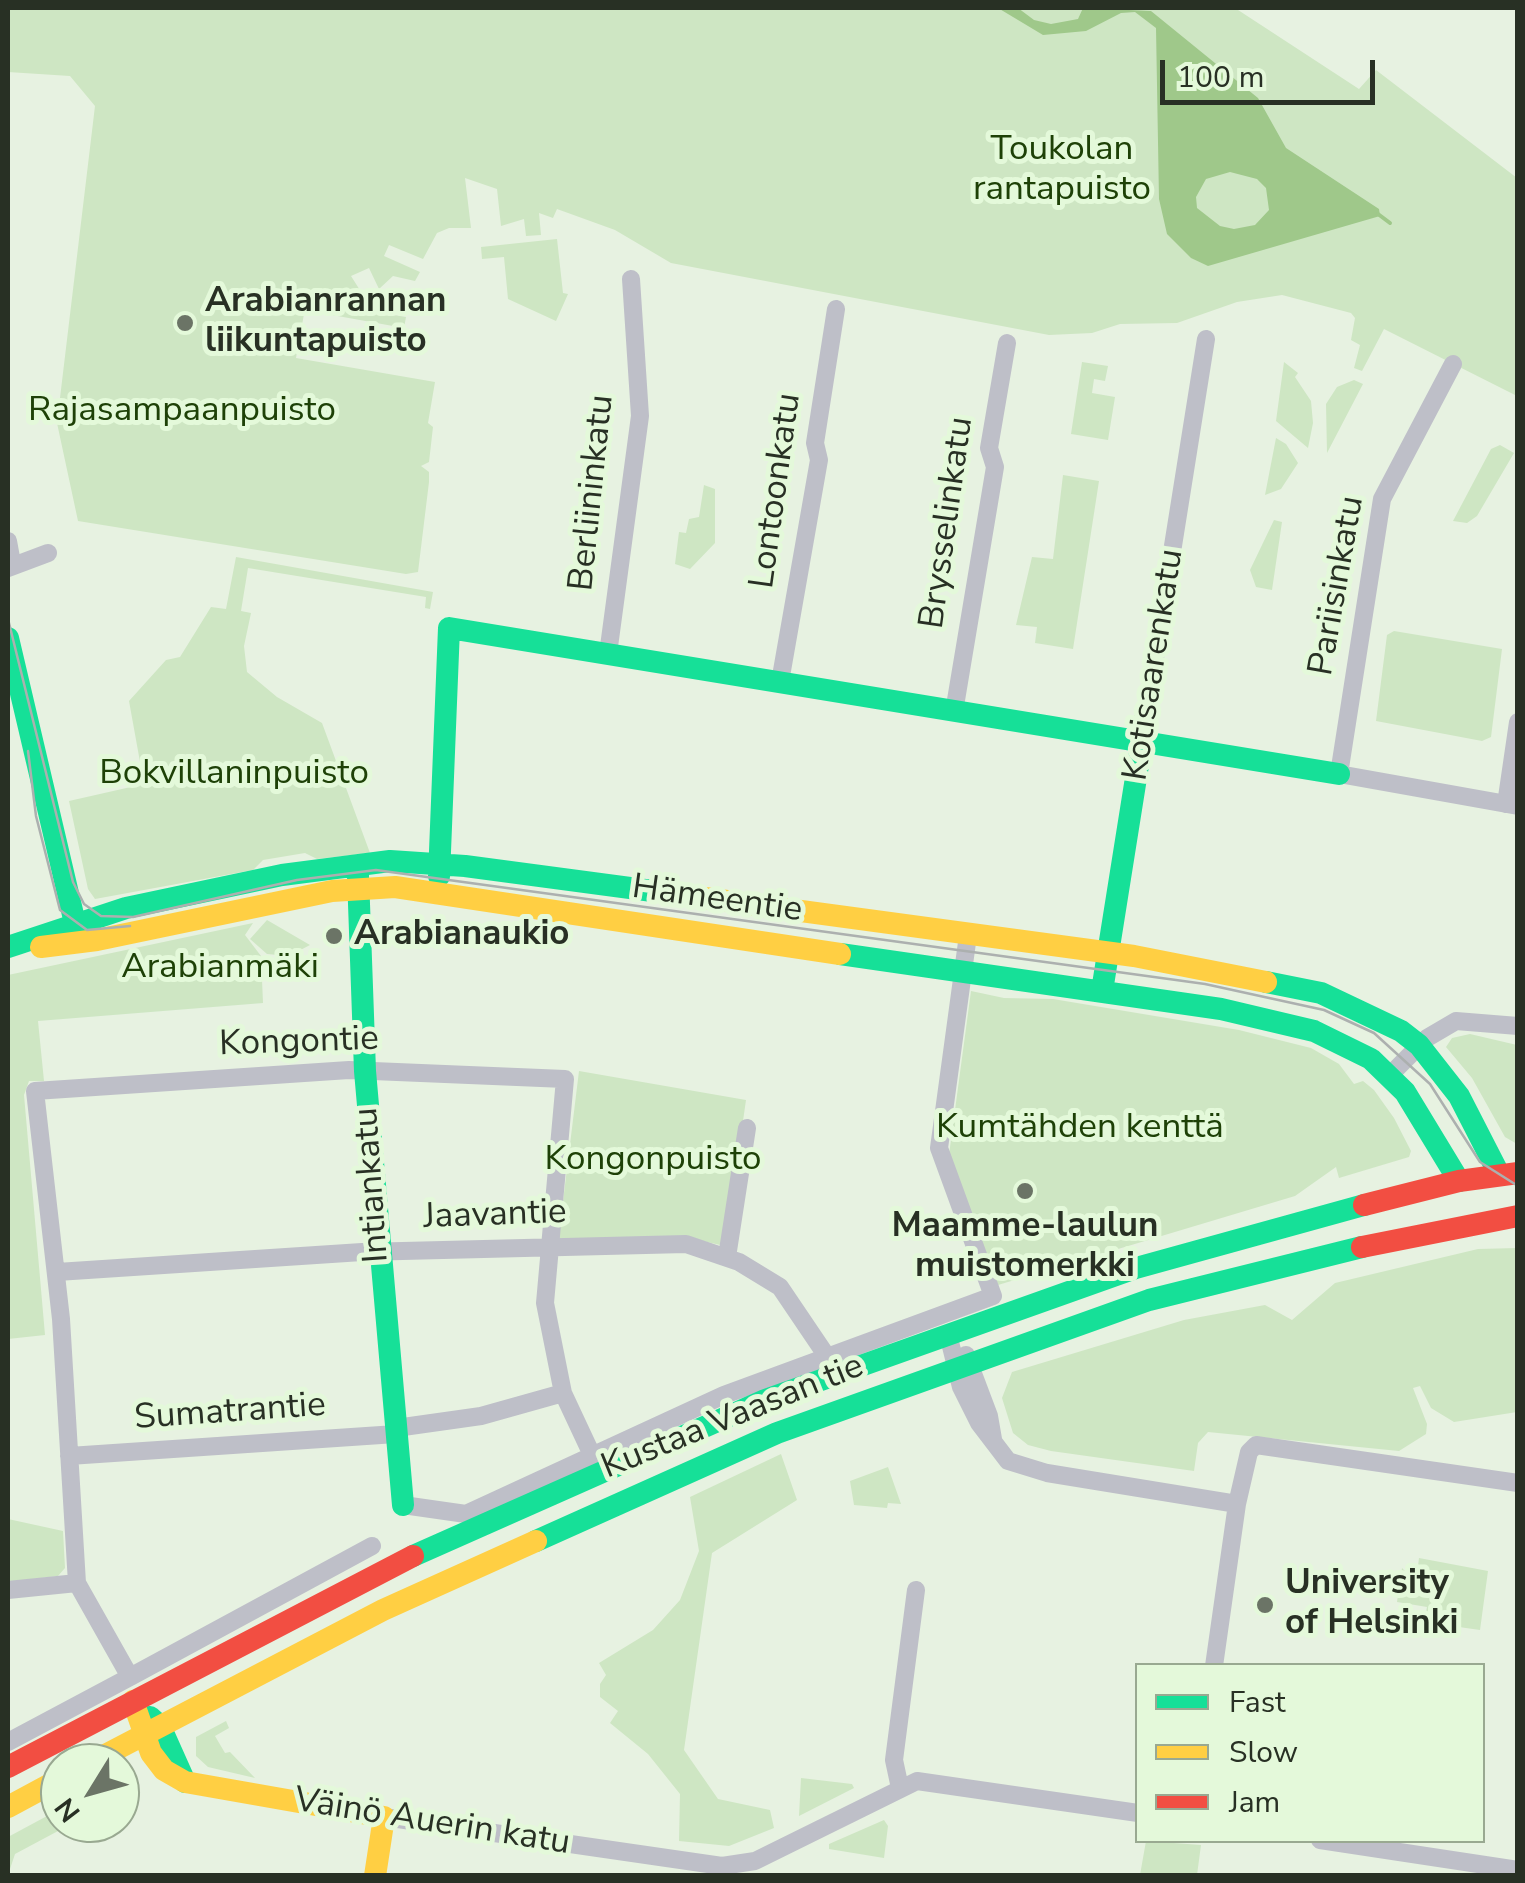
<!DOCTYPE html>
<html>
<head>
<meta charset="utf-8">
<style>
	body { margin:0 }
	#map { position:relative; width:1525px; height:1883px; overflow:hidden; background:#e7f2e1; font-family:"Nunito Sans",sans-serif }
	canvas { display:block }
	.frame { position:absolute; inset:0; border:10px solid #283024; pointer-events:none }
	.legend { position:absolute; left:1135px; top:1663px; width:350px; height:180px; box-sizing:border-box; background:#e4f9da; border:2px solid #99a991; margin:0; padding:12px 18px; list-style:none; font-size:30px; color:#283024 }
	.legend li { display:flex; align-items:center; gap:20px; height:50px }
	.legend b { width:50px; border:2px solid #99a991 }
	.north { position:absolute; left:40px; top:1743px; width:100px; height:100px; box-sizing:border-box; background:#e4f9da; border:2px solid #99a991; border-radius:50%; rotate:233deg; font-size:28px; font-weight:700; line-height:40px; text-align:center; color:#283024 }
	.north::after { content:''; display:block; margin:auto; width:35px; height:45px; background:#6b7466; clip-path:polygon(50% 0,100% 100%,50% 72%,0 100%) }
	.scale { position:absolute; left:1160px; top:60px; width:215px; height:45px; box-sizing:border-box; border:5px solid #283024; border-top:0; padding-left:12px; font-size:30px; line-height:35px; white-space:nowrap; color:#283024; -webkit-text-stroke:8px #e4f9da; paint-order:stroke }
</style>
</head>
<body>
<div id="map">
<canvas width="1525" height="1883"></canvas>
<div class="frame"></div>
<ul class="legend">
<li><b style="height:12px;background:#16e098"></b>Fast</li>
<li><b style="height:12px;background:#ffcf43"></b>Slow</li>
<li><b style="height:12px;background:#f24e42"></b>Jam</li>
</ul>
<div class="north">N</div>
<div class="scale">100 m</div>
</div>
<script>
const context = document.querySelector('canvas').getContext('2d');
context.lineJoin = 'round';
function fillPath(path, color) { context.fillStyle = color; context.fill(path, 'evenodd'); }
const poly = rows => new Path2D(rows.map(r => 'M' + r).join(''));
function strokePath(path, color, width, dash) { context.strokeStyle = color; context.lineWidth = width; context.lineCap = dash ? 'butt' : 'round'; context.setLineDash(dash || []); context.stroke(path); }
function label(font, color, halo, rows, align = 'center') {
  context.font = font + ' "Nunito Sans",sans-serif'; context.lineWidth = 10; context.setLineDash([]); context.textBaseline = 'middle'; context.strokeStyle = halo; context.fillStyle = color; for (const [text, x, y, turn = 0] of rows) {
    context.save(); context.translate(x, y); context.rotate((+turn || 0) * Math.PI / 180); context.textAlign = isNaN(turn) ? turn : align; if (halo) context.strokeText(text, 0, 0); context.fillText(text, 0, 0); context.restore();
  }
}
fillPath(poly([
	[8,8,1235,8,1359,89,1376,70,1517,178,1517,396,1384,329,1362,371,1354,368,1360,345,1351,340,1355,318,1351,313,1282,295,1237,302,1177,323,1120,324,1092,333,1049,335,671,263,615,230,557,209,553,218,539,213,541,235,526,236,524,219,501,226,497,189,465,178,471,228,449,228,437,233,423,259,389,245,384,256,420,272,415,281,393,276,379,289,369,268,351,276,363,295,359,309,406,317,404,328,310,311,304,314,296,358,435,382,428,423,433,427,429,462,421,466,429,472,429,482,418,572,406,574,78,521,57,423,95,106,70,76,8,72],
	[557,239,563,293,568,294,556,321,508,299,504,257,482,259,481,247],
	[1082,362,1108,366,1105,381,1094,379,1092,393,1115,397,1108,440,1071,434],
	[1284,362,1298,373,1295,377,1311,401,1313,423,1308,448,1276,421],
	[1354,380,1363,384,1327,453,1326,404,1337,387],
	[1276,438,1286,444,1298,463,1281,489,1265,495],
	[1500,445,1514,453,1477,516,1467,523,1453,521,1491,449],
	[1063,475,1099,481,1073,649,1035,643,1037,627,1016,625,1032,557,1053,559],
	[704,485,715,489,715,543,690,569,675,564,679,532,686,533,689,519,699,517],
	[1274,520,1282,522,1272,590,1256,587,1250,570],
	[236,557,433,592,430,609,425,608,426,597,248,568,241,611,251,613,244,646,247,672,277,697,322,723,370,853,317,859,305,853,263,860,253,870,95,899,88,889,69,801,144,784,129,701,166,660,180,657,211,607,226,609],
	[1394,631,1502,649,1491,737,1482,741,1376,721,1387,635],
	[267,920,310,945,289,956,267,954,250,939],
	[253,923,245,935,261,956,263,1003,38,1021,44,1081,29,1081,24,1095,45,1335,8,1339,8,975],
	[971,991,1004,998,1053,999,1239,1030,1311,1048,1339,1064,1354,1084,1363,1081,1374,1090,1394,1118,1411,1151,1409,1157,1339,1178,1336,1167,1295,1196,998,1285,948,1162],
	[1470,1034,1517,1045,1517,1144,1505,1137,1472,1078,1446,1047,1452,1038],
	[579,1071,746,1100,725,1246,684,1237,558,1242],
	[1517,1248,1517,1412,1454,1422,1431,1408,1420,1386,1413,1388,1427,1424,1426,1434,1399,1451,1208,1432,1198,1443,1194,1471,1051,1451,1028,1445,1013,1433,1002,1398,1012,1372,1184,1320,1265,1305,1292,1320,1335,1283,1478,1249],
	[781,1454,797,1500,712,1553,684,1750,718,1799,770,1810,774,1828,729,1846,679,1841,680,1794,648,1754,610,1723,618,1711,600,1697,600,1684,606,1675,599,1663,653,1630,680,1600,699,1551,690,1497],
	[888,1467,901,1504,888,1503,887,1508,854,1505,850,1481],
	[8,1519,63,1531,65,1568,58,1576,8,1582],
	[1419,1558,1488,1571,1480,1630,1424,1622,1427,1607,1397,1602,1402,1568,1416,1582],
	[226,1721,229,1728,215,1736,225,1753,230,1752,255,1778,208,1767,196,1756,196,1737],
	[801,1778,852,1784,854,1788,799,1816],
	[60,1809,60,1823,73,1823,15,1854,8,1875,8,1837],
	[884,1820,888,1826,884,1858,829,1849,829,1844],
	[1146,1841,1201,1845,1197,1875,1140,1875]
]), '#cee6c3');
fillPath(poly([
	[998,8,1018,8,1034,20,1051,24,1078,19,1083,8,1151,11,1258,98,1286,148,1379,209,1380,216,1208,266,1191,258,1167,234,1159,199,1156,28,1135,12,1121,13,1086,31,1043,35],
	[1230,172,1257,179,1266,188,1269,210,1255,225,1234,229,1220,226,1197,208,1196,197,1206,179]
]), '#9fc88a');
strokePath(poly([
	[1378,214,1390,223]
]), '#9fc88a', 4);
strokePath(poly([
	[1453,364,1382,499,1339,774,1518,806],
	[8,541,12,563],
	[8,568,48,553],
	[608,654,640,416,631,279],
	[780,682,819,460,815,443,836,309],
	[954,712,995,467,989,448,1007,343],
	[1146,715,1206,339],
	[1506,804,1518,722],
	[1390,1075,1427,1038,1456,1021,1518,1026],
	[727,1257,747,1128],
	[57,1272,362,1252,686,1244,739,1262,780,1287,828,1358],
	[948,1334,961,1387,979,1423,1008,1461,1047,1473,1237,1504],
	[966,1355,989,1416,993,1439],
	[396,1428,481,1416,563,1393],
	[69,1456,396,1434],
	[403,1505,466,1514,724,1395,993,1296,939,1148,968,935],
	[372,1546,130,1677,77,1583,61,1319,35,1091,349,1070,565,1079,545,1303,563,1393,592,1455],
	[8,1590,77,1583],
	[1214,1666,1237,1504,1249,1452,1256,1445,1518,1483],
	[8,1742,130,1677],
	[900,1788,894,1760,916,1590],
	[384,1817,722,1866,755,1861,917,1781,1138,1813],
	[1320,1840,1518,1870]
]), '#bebfc8', 18);
strokePath(poly([
	[8,638,78,936],
	[358,876,365,1071,403,1505],
	[439,876,449,628,1339,774],
	[8,947,126,908,282,875,390,861,465,866,690,896],
	[840,954,1221,1009,1314,1031,1371,1059,1405,1092,1459,1181],
	[1266,982,1321,993,1401,1031,1419,1045,1459,1096,1499,1174],
	[1102,991,1146,715],
	[536,1541,777,1433,1149,1300,1362,1247],
	[413,1556,765,1400,1136,1268,1364,1205],
	[150,1717,160,1726,185,1782]
]), '#16e098', 22);
strokePath(poly([
	[690,896,1134,956,1266,982],
	[41,947,97,940,332,891,395,887,840,954],
	[133,1701,151,1753,164,1770,185,1782,384,1817,375,1876],
	[90,1763,383,1610,536,1541],
	[8,1807,60,1779]
]), '#ffcf43', 22);
strokePath(poly([
	[1364,1205,1459,1181,1518,1173],
	[1362,1247,1518,1216],
	[8,1767,413,1556]
]), '#f24e42', 22);
strokePath(poly([
	[8,619,73,882,84,904,101,916,133,917,297,880,376,870,1205,984,1324,1010,1374,1033,1430,1084,1480,1162,1518,1186],
	[28,751,36,816,60,910,87,930,130,926]
]), '#acb0af', 2.5);
for (const [x, y, r, color] of [
	[185,323,10,"#6b7466"],
	[334,936,10,"#6b7466"],
	[1025,1191,10,"#6b7466"],
	[1265,1605,10,"#6b7466"]
]) { const dot = new Path2D(); dot.arc(x, y, r, 0, 2 * Math.PI); context.fillStyle = color; context.fill(dot); strokePath(dot, '#e4f9da', 4); }
label('35px', '#1e4107', '#e4f9da', [
	["Toukolan",1062,151],
	["rantapuisto",1062,191],
	["Rajasampaanpuisto",182,412],
	["Bokvillaninpuisto",234,775],
	["Arabianmäki",220,969],
	["Kumtähden kenttä",1080,1129],
	["Kongonpuisto",653,1161]
]);
label('bold 35px', '#283024', '#e4f9da', [
	["Arabianrannan",205,303],
	["liikuntapuisto",205,343],
	["Arabianaukio",354,936],
	["Maamme-laulun",1025,1228,"center"],
	["muistomerkki",1025,1268,"center"],
	["University",1285,1585],
	["of Helsinki",1285,1625]
], 'left');
label('35px', '#283024', '#e4f9da', [
	["Lontoonkatu",777,491,-82],
	["Berliininkatu",593,493,-84],
	["Brysselinkatu",948,523,-82],
	["Pariisinkatu",1338,586,-80],
	["Kotisaarenkatu",1155,665,-81],
	["Hämeentie",717,900,8],
	["Kongontie",299,1043,-2],
	["Intiankatu",373,1185,-94],
	["Jaavantie",495,1216,-2],
	["Sumatrantie",230,1413,-4],
	["Kustaa Vaasan tie",733,1418,-22],
	["Väinö Auerin katu",432,1823,9]
]);
</script>
</body>
</html>
